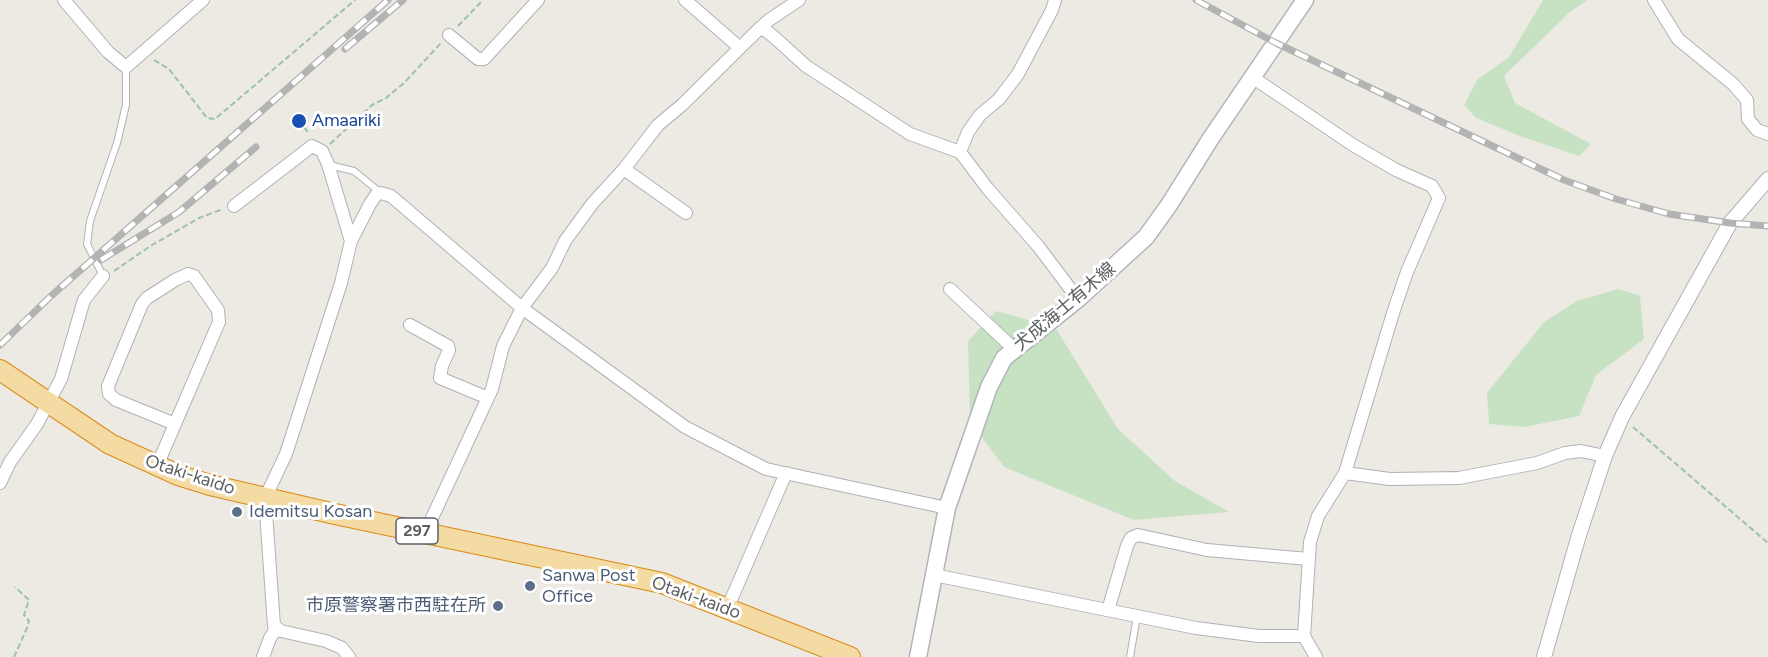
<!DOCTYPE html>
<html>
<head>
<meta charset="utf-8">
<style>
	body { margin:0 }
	canvas { display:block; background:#edeae4 }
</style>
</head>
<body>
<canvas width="1768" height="657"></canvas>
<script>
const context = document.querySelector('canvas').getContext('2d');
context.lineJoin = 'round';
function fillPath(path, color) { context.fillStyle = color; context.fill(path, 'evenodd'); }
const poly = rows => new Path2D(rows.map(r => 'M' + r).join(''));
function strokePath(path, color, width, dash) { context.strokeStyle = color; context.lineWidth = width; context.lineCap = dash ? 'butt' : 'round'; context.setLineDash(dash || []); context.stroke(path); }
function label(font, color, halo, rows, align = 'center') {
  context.font = font + ' Figtree,"Noto Sans JP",sans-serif'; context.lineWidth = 6; context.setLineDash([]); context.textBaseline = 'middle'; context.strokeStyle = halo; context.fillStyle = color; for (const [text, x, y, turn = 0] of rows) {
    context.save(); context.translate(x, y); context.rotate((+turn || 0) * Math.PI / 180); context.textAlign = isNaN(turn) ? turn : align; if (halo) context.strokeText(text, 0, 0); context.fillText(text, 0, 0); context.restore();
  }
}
fillPath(poly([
	[1543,0,1587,0,1570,12,1504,76,1515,103,1591,144,1579,156,1520,136,1476,118,1464,105,1477,80,1509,57],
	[1618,289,1640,296,1644,339,1596,375,1579,416,1524,427,1489,424,1487,393,1544,322,1577,301],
	[996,311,1055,327,1118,429,1175,481,1229,512,1134,520,1004,467,970,421,968,341]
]), '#c6e2c3');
const service = poly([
	[329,165,354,171,381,193],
	[103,276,87,244,90,221,117,143,126,105,126,67],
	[1130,657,1137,616]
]);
const minor = poly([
	[64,0,108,52,126,67,203,0],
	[685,0,739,47],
	[1654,0,1678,39,1733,84,1747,100,1748,119,1757,130,1768,134],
	[759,29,769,20,799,0],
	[449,35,478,59,484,59,538,0],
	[1252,77,1353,145,1396,170,1432,186,1439,198,1407,272,1393,313,1345,473,1318,516,1310,542,1304,636,1316,657],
	[960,152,968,132,980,115,999,99,1018,74,1052,10,1055,0],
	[624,169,686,213],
	[234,206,312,146,322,151,328,164,351,241],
	[950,289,1014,349],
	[410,325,448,346,449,350,442,366,440,378,488,398],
	[157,466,175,424,219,322,218,310,194,276,188,274,175,280,147,298,142,304,108,386,109,394,116,400,175,424],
	[1345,473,1390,479,1459,478,1537,463,1565,453,1581,451,1605,456],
	[0,483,10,462,37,424,61,379,84,300,103,276],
	[425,533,492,389,503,346,522,308,552,268,565,241,592,204,624,169,658,125,682,105,759,29,765,30,774,37,806,66,910,134,960,152,988,189,1038,246,1078,299],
	[934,575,1196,628,1259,636,1304,636],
	[727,609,786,473],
	[1108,610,1127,546,1131,538,1138,535,1207,550,1308,559],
	[263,657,270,638,277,628],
	[349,657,342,648,326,641,281,631,274,626,265,498,286,454,341,283,351,241,370,204,376,195,381,193,391,196,522,308,685,427,766,469,947,508]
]);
const tertiary = poly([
	[1544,657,1579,535,1605,456,1622,417,1730,223,1768,179]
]);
const secondary = poly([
	[918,657,947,508,989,387,1004,358,1078,299,1146,237,1169,205,1211,138,1305,0]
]);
const trunk = poly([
	[0,370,110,444,178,475,210,485,335,514,662,583,850,657]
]);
strokePath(service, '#afb2b5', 8);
strokePath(minor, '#afb2b5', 14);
strokePath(tertiary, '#afb2b5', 16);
strokePath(secondary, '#b1b4b8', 19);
strokePath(trunk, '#db8a17', 22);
strokePath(poly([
	[458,26,483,0],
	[154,60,169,69,207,118,215,119,355,0],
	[304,127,309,134],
	[330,144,372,105,386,98,404,83,441,43],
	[114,271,152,245,199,218,223,209],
	[1633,427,1768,543],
	[14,657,27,628,29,621,24,615,29,600,15,587]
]), '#9dc3a4', 2, [6, 3]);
strokePath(service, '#fff', 6);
strokePath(minor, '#fff', 12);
strokePath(tertiary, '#fff', 14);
strokePath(secondary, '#fff', 16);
strokePath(trunk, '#f4dba3', 20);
const rail = poly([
	[1196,0,1276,43,1564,180,1616,199,1669,214,1730,223,1768,226],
	[345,49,403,0],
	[101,260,179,212,256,147],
	[0,345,51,296,388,0]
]);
strokePath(rail, '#b2b3b3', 7);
strokePath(rail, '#fff', 4.5, [14]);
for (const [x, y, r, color] of [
	[299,121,8,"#1a4fb4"],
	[237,512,6,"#5c6f8a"],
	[530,586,6,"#5c6f8a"],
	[498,606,6,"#5c6f8a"]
]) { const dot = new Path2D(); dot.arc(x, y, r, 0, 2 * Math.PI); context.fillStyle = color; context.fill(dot); strokePath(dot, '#fff', 2); }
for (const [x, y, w] of [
	[417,531,42]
]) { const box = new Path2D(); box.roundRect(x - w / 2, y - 13, w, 26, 4.5); context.fillStyle = '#fff'; context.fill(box); strokePath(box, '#5c6063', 1.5); }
label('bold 16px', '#5c6063', null, [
	["297",417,531]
]);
label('18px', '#164399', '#fff', [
	["Amaariki",312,121]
], 'left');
label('18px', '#5c6063', '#fff', [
	["犬成海士有木線",1065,307,-40],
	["Otaki-kaido",190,475,18],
	["Otaki-kaido",696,598,20]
]);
label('18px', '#4e5e75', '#fff', [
	["Idemitsu Kosan",249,512],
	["Sanwa Post",542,576],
	["Office",542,597],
	["市原警察署市西駐在所",486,606,"right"]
], 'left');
</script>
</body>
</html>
